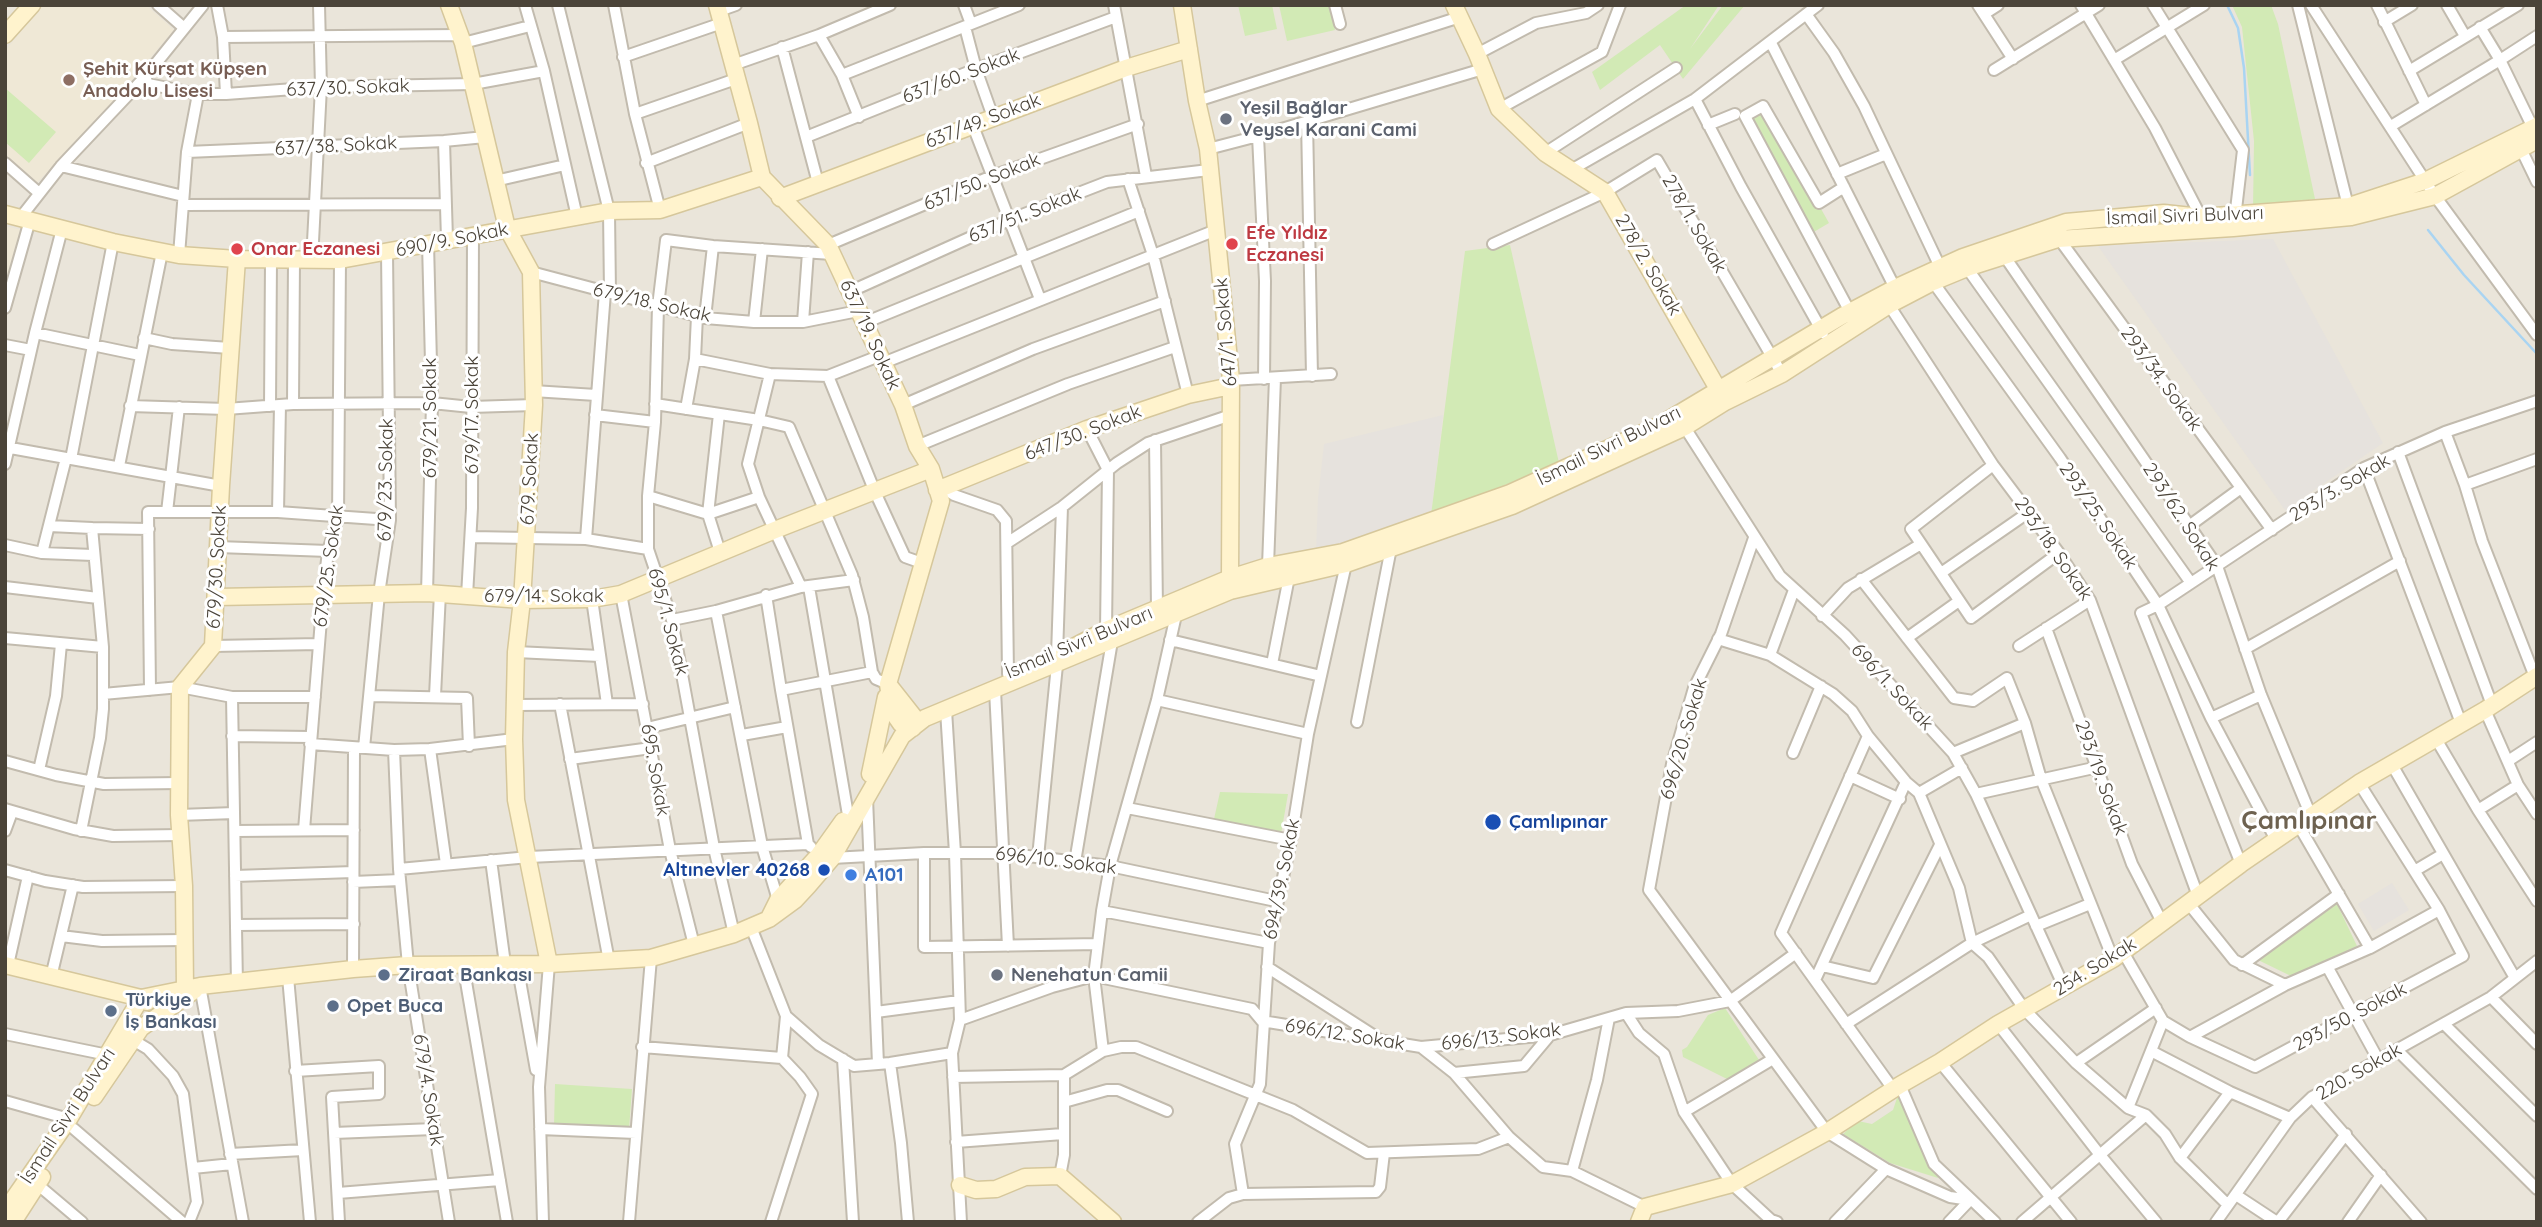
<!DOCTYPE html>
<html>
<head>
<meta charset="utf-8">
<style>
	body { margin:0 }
	#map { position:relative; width:2542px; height:1227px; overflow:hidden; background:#f6f3ec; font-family:Quicksand,sans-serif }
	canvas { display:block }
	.frame { position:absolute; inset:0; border:7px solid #4b4439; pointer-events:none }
</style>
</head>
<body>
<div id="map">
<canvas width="2542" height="1227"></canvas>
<div class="frame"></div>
</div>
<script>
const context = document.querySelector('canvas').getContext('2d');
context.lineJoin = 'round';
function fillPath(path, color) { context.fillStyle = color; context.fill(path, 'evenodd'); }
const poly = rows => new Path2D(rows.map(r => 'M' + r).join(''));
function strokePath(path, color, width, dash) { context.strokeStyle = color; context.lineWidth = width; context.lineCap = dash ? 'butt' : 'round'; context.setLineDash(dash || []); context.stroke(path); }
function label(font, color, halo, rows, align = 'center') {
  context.font = font + ' Quicksand,sans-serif'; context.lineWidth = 6; context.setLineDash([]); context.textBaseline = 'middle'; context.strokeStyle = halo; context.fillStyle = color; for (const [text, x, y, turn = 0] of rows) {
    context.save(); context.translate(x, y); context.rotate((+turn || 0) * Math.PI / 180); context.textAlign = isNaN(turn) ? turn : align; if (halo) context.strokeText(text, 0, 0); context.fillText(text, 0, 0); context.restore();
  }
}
fillPath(poly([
	[5,5,2537,5,2537,1222,5,1222]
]), '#eae5da');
fillPath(poly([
	[2273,239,2383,443,2285,510,2098,246],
	[1443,415,1431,515,1316,552,1318,498,1324,444],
	[2392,883,2409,910,2374,931,2358,904]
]), '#e6e2dd');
fillPath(poly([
	[42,5,146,5,174,30,107,109,36,184,5,157,5,51],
	[5,226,22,230,5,287]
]), '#efe8d6');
fillPath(poly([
	[1238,5,1272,5,1277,29,1245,36],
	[1279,5,1330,5,1335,30,1287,41],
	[1686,5,1719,5,1690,49,1723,5,1745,5,1683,79,1660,45,1600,90,1592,72],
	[2232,5,2271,5,2278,24,2315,199,2253,209,2254,141,2242,27],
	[5,88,56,132,29,163,5,142],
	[1763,106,1829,223,1812,233,1745,116],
	[1510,245,1559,463,1431,515,1465,251],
	[1220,792,1288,794,1281,834,1214,819],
	[2337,904,2357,946,2293,977,2256,959],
	[1725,1008,1759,1060,1729,1080,1683,1057,1682,1050,1687,1047,1708,1015],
	[555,1084,632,1089,629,1130,554,1126],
	[1898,1095,1938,1178,1890,1163,1843,1134,1858,1121,1872,1124,1893,1110]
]), '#d2eab5');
strokePath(poly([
	[2227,5,2238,28,2244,68,2250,175],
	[2428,230,2464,275,2537,354]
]), '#a9d4f2', 2.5);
const street = poly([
	[158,5,183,27],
	[217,5,223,37,226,94],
	[525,5,544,71,577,217],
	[558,5,609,211,610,293],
	[614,5,635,114,660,210],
	[964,5,971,24],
	[1114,5,1146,176],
	[1335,5,1340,24],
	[1978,5,2013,59],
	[2081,5,2155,128,2201,217],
	[2153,5,2243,150,2235,218],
	[2298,5,2349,210],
	[2311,5,2435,196,2537,335],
	[2377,5,2426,105],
	[2447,5,2465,36],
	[719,11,736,5],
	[1806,14,1834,53,1864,106,1941,269],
	[1984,14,1998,5],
	[2384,22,2412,5],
	[965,27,976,69,993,117],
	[2480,27,2500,60,2537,36],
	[819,35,842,75,859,117],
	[223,37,460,35],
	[463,43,530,26],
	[1771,43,1895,288],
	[782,47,818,183],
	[1477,54,1536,23,1586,13,1598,5],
	[623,57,722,23],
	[2114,60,2204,5],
	[733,65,819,35,890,5],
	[1994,70,2099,5],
	[2409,71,2518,5],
	[842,75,1019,5],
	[145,77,148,84,198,94,226,94,321,87,473,84,544,71],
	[1695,99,1741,187,1823,333],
	[1197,101,1460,17],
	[1499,109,1602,52,1620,5],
	[635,114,736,79],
	[1307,121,1312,376],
	[1708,125,1735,114],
	[973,126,1040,299],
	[2391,126,2500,60,2535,132],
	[1258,136,1265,281,1264,379],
	[806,137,976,69,1116,17],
	[444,141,447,239],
	[1208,149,1258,136,1483,69],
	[2521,149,2537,182],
	[187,152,444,141,485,137],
	[1545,153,1676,68],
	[5,163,39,193],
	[646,163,749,123],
	[61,166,183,196],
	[1571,170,1695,99,1818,5],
	[1837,174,1886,154],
	[1128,179,1153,255,1188,395],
	[495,181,565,165],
	[1844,187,1819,203,1763,106,1745,116,1850,312],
	[184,205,446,204],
	[21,217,61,166,145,77,203,5],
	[2057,236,2272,530],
	[1493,244,1605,192,1657,160,1782,374],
	[828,245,992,176,1138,124],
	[2001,251,2217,566,2261,695,2311,816],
	[179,255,187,152,198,94],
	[312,261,321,87,319,5],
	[1967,268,2191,583],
	[531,272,705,318,754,322,803,322,858,311],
	[1933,282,2060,458,2158,605,2211,718,2261,695],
	[849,292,1009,220,1107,182,1209,170],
	[1889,305,1993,465,2059,553,2090,600,2198,896],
	[5,308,30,220],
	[705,318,713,246],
	[754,322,762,249],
	[803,322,808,252],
	[864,323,1139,211],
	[35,333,140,355],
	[144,338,172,344,230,348],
	[5,345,31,350],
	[695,359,770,374,828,376,879,356],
	[883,363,1216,230],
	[770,374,748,464,759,497,801,587,854,580],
	[828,376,875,492,905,557,922,563],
	[1231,380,1331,374],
	[533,391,596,395],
	[293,404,294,260],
	[655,404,759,420,789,427,852,575,863,617,872,672,876,679,888,684],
	[903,405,1033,349,1165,301],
	[130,406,226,409,293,404,432,403,471,407,534,405],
	[270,406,271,260],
	[686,409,695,359,697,316],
	[719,414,708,514,720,552],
	[595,415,655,422],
	[1682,423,1780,576,1845,635,1953,753,1976,794,2064,987],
	[1087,429,1108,470,1106,630],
	[2445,432,2465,485,2482,541,2535,677],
	[1155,440,1157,609],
	[917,446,1068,384,1175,347],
	[5,447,221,486],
	[2398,452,2492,705],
	[71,459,113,242],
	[5,464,35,333,62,229],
	[1993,465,1911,529,1971,618,2059,553],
	[119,466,162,252],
	[2364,468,2461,723],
	[2465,485,2537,459],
	[943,488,954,495,997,510,1006,521,1008,674],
	[648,496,708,514,759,497],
	[167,512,179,407],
	[278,512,280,405],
	[49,526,92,528],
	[2189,526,2241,488],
	[471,537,586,539,648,549],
	[1754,538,1721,634,1694,688,1672,764,1649,890,1827,1132,1886,1169,1950,1197,1970,1200],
	[586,539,605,292],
	[1007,543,1062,507,1117,463,1148,443,1231,415],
	[5,545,42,553,93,555],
	[218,547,328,551],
	[42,553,66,458],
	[1268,566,1275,378],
	[1941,573,2029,512],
	[1861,579,1954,698,1973,701,2007,678,2025,723,2041,779,2113,959],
	[5,587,98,598],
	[809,587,848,815],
	[427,593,432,403,428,243],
	[621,594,670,850,694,945],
	[766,595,781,690,808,844,811,847],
	[467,596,472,508,473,234],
	[592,599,607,704],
	[716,611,762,846,778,900],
	[1822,616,1848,588,1921,544],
	[672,620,716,611,801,587],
	[2046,628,2132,864,2163,924],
	[5,638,103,647],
	[1907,638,1959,601],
	[1718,639,1770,655,1833,694,1852,711,1868,736,1906,782,1919,793,1959,888,1972,943,1988,957,2025,1010,2076,1063,2128,1108],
	[1170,640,1321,676],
	[213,646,319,644],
	[2019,646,2090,600],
	[2245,649,2400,561],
	[516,652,600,656],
	[1057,655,1062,507],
	[1770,655,1794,590],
	[1272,664,1289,577],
	[150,690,148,512,278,512,390,520],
	[781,690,872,672],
	[995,690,1008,946],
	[103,694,180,687,232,697,315,697],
	[371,696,467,698,469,746],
	[435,696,440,593],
	[232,697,237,984],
	[1157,700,1308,734],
	[560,704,609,961],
	[516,705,643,704],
	[946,710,955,853,960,1020,952,1053,961,1222],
	[2485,710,2518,785,2537,814],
	[2211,718,2276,840],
	[1357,722,1391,548],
	[647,728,735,707],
	[742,735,787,727],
	[232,736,310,737],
	[1868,736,1781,933,1893,1089],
	[2436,739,2478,810,2537,901],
	[310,744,394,750,430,749,514,739],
	[364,748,379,594,390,520,387,252],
	[430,749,446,864],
	[394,750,399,869,408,965,449,1222],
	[1793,753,1821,686],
	[1953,753,2025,723],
	[570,759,651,748],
	[5,761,56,775,104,784,179,783],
	[2508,761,2537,742],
	[2391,763,2515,978],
	[39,770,56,696,61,644],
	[1850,776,1900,799],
	[1919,793,1962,768],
	[1976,794,2098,767],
	[867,798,878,1064],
	[1127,808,1291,840],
	[5,809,74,829,113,836,180,835],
	[2478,810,2518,785],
	[179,815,234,813],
	[2299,826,2370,948,2439,910,2359,783],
	[304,830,323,595,328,551,338,518,340,260],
	[5,831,12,812],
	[81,831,100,738,103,709,103,647,92,528,149,529],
	[235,831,354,830],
	[924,853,924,947,1098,944],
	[1038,857,1057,665],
	[832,858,924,853,1003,853,1110,866,1276,901],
	[491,860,505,964],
	[1075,862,1112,641],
	[2241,864,2141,613,2158,605,2364,468,2445,432,2537,401],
	[399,869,529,857,808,844],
	[5,870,45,881,83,887,184,886],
	[2416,870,2443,854],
	[235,876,353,872],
	[353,882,400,880],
	[1102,911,1269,943],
	[236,925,354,924],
	[2036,926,2090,904],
	[751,927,786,1016,819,1045,854,1066,890,1063,952,1053],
	[734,934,714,848,672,620,648,549,648,496,655,422,658,306,666,240,713,246,832,254],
	[61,936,102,941,184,940],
	[2123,952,2163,1021,2190,1037,2285,985,2234,960,2189,904],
	[463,964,507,1222],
	[517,964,536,1070],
	[8,965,28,876],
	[2242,965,2339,894],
	[1822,966,1873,978,1940,845],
	[1267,967,1376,1037],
	[2328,968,2379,1061],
	[353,969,354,748],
	[51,977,73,885],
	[288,977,310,1222],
	[1815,980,1906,782],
	[2285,985,2370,948],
	[200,986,243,1222],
	[2491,997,2537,1044],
	[876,1012,959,1001],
	[1626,1013,1678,1011,1730,1001,1796,953],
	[960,1020,1052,987,1094,976,1252,1009,1262,1021,1421,1047,1454,1073,1509,1137,1543,1167,1572,1171,1645,1207],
	[2163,1021,2128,1108,2146,1115,2165,1134,2180,1158,2228,1205],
	[1846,1024,1972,943,2031,915],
	[1998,1024,2100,1155,2156,1222],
	[2444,1024,2537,1116],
	[5,1034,108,1055],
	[2190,1037,2255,1067,2463,956,2439,910],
	[133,1040,148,1049,173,1076,183,1094,197,1202,189,1222],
	[642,1047,782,1058],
	[1421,1047,1550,1035,1626,1013,1639,1033,1664,1054,1684,1112,1732,1184,1771,1220,1777,1222],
	[2397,1050,2537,1189],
	[1103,1051,1094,976,1102,911,1110,866,1157,700,1176,615],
	[2151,1051,2230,1092,2290,1118],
	[843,1059,853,1222],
	[1940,1062,2071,1222],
	[890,1063,901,1143,908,1222],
	[2076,1063,2156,1008],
	[295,1071,379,1066,379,1094,332,1097,339,1222],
	[1454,1073,1524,1066,1550,1035],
	[953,1077,1064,1075],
	[1900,1085,1934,1164,1995,1222],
	[2312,1097,2421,1222],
	[5,1101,69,1119],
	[1064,1102,1107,1090,1118,1090,1167,1111],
	[1684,1112,1773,1059],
	[74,1129,182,1222],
	[540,1129,636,1133],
	[334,1133,434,1129],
	[956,1142,1063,1134],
	[230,1154,303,1150],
	[2180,1158,2230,1092],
	[193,1168,232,1164],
	[1572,1171,1597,1080,1609,1018],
	[1060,1176,1064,1155,1064,1075,1103,1051,1121,1047,1136,1047,1293,1110,1367,1153,1478,1149,1509,1137],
	[37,1184,82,1222],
	[338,1193,500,1180],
	[1243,1194,1235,1144,1260,1084,1269,943,1291,840,1308,734,1346,564],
	[2236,1195,2277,1222],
	[543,1222,539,1087,549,964],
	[629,1222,651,958],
	[771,1222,812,1094,800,1077,782,1058,786,1016],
	[1198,1222,1229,1198,1243,1194,1376,1192,1380,1187,1384,1153],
	[1835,1222,1886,1169],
	[1949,1222,1970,1200],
	[2022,1222,2146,1115],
	[2216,1222,2290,1118,2312,1097,2491,997,2537,961],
	[2278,1222,2346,1134],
	[2348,1222,2381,1175]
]);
const secondary = poly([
	[449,5,463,43,507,228,531,272,534,405,522,600,516,652,514,739,516,800,549,964],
	[717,5,749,123,762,177,828,245,903,405,917,446,931,469,941,501,888,684,892,711,901,724,913,728,914,717,888,684],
	[1182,5,1197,101,1208,149,1231,380,1230,578],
	[1454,5,1477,54,1499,109,1545,153,1605,192,1722,396],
	[5,35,32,5],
	[780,198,1126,68,1189,49],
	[5,214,113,242,179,255,237,259,340,260,609,211,660,210,762,177],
	[937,490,1087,429,1188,395,1231,386],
	[217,597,427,593,522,600,592,599,621,594,775,530,931,469],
	[1064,652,1106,630,1230,578,1268,566,1343,552,1510,493,1658,426,1842,316,1895,288,1963,257,2066,222,2164,213,2201,217,2349,206,2425,181,2537,126],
	[870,774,886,697],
	[770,916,778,900,818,856,843,821],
	[5,965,141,998,147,1002],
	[185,990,184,886,179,815,180,687,213,646,221,486,237,259],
	[94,1097,141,1028,195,990],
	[960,1185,976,1190,996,1189,1025,1177,1060,1176,1113,1222],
	[5,1211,69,1119,141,998,200,986,353,969,408,965,549,964,651,958,734,934,769,919,795,900,808,886,832,858,902,736,925,718,1230,591,1346,564,1512,506,1685,427,1725,402,1782,374,1889,305,1933,282,1967,268,2058,239,2233,228,2351,217,2435,196,2537,140],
	[13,1222,42,1177],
	[1639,1222,1645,1207,1732,1184,1827,1132,1900,1085,1940,1062,1998,1024,2113,959,2241,864,2359,783,2485,710,2537,676]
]);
strokePath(street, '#c2bbae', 14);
strokePath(secondary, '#d6c79b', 19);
strokePath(street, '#fff', 10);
strokePath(secondary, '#fff3cd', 16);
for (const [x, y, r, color] of [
	[69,80,7,"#8d6e63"],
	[1226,119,7,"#6b7280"],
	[1232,244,7,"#e0444e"],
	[237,249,7,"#e0444e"],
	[1493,822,9,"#1a4fb4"],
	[824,870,7,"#1a4fb4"],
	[851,875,7,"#3f7fe0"],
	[384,975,7,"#5c6f8a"],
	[997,975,7,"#6b7280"],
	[333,1006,7,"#5c6f8a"],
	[111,1011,7,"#5c6f8a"]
]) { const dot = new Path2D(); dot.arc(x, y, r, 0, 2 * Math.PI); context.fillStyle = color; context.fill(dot); strokePath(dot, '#fff', 2.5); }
label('bold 19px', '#785e54', '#fff', [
	["Şehit Kürşat Küpşen",83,69],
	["Anadolu Lisesi",83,91]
], 'left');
label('19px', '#4b4439', '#fff', [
	["637/60. Sokak",961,76,-21],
	["637/30. Sokak",348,88,-2],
	["637/49. Sokak",983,121,-21],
	["637/38. Sokak",336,146,-3],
	["637/50. Sokak",982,182,-22],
	["637/51. Sokak",1025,215,-22],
	["İsmail Sivri Bulvarı",2185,216,-2],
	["278/1. Sokak",1694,224,60],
	["690/9. Sokak",452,240,-11],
	["278/2. Sokak",1648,265,60],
	["679/18. Sokak",652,303,13],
	["647/1. Sokak",1226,332,-95],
	["637/19. Sokak",870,335,65],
	["293/34. Sokak",2161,379,54],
	["679/17. Sokak",472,415,-90],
	["679/21. Sokak",430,418,-90],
	["647/30. Sokak",1083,433,-21],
	["İsmail Sivri Bulvarı",1609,446,-26],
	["679. Sokak",530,479,-87],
	["679/23. Sokak",386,480,-89],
	["293/3. Sokak",2340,488,-31],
	["293/25. Sokak",2098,516,56],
	["293/62. Sokak",2181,517,57],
	["293/18. Sokak",2053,549,55],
	["679/25. Sokak",329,566,-82],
	["679/30. Sokak",217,567,-87],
	["679/14. Sokak",544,596],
	["695/1. Sokak",668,622,75],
	["İsmail Sivri Bulvarı",1079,643,-23],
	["696/1. Sokak",1892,687,47],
	["696/20. Sokak",1684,739,-74],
	["695. Sokak",655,770,80],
	["293/19. Sokak",2101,778,70],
	["696/10. Sokak",1056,861,7],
	["694/39. Sokak",1282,879,-79],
	["254. Sokak",2095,967,-32],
	["293/50. Sokak",2350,1017,-28],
	["696/12. Sokak",1345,1035,9],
	["696/13. Sokak",1501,1037,-7],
	["220. Sokak",2359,1072,-30],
	["679/4. Sokak",428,1090,81],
	["İsmail Sivri Bulvarı",68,1116,-57]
]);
label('bold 19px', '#5b616d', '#fff', [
	["Yeşil Bağlar",1240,108],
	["Veysel Karani Cami",1240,130],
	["Nenehatun Camii",1011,975]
], 'left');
label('bold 19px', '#be3a42', '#fff', [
	["Efe Yıldız",1246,233],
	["Eczanesi",1246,255],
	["Onar Eczanesi",251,249]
], 'left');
label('bold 19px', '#164399', '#fff', [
	["Çamlıpınar",1509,822],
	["Altınevler 40268",810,870,"right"]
], 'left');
label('bold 19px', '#366cbe', '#fff', [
	["A101",865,875]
], 'left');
label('bold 19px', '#4e5e75', '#fff', [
	["Ziraat Bankası",398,975],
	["Türkiye",125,1000],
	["İş Bankası",125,1022],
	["Opet Buca",347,1006]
], 'left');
label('bold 26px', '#6e6250', '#fff', [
	["Çamlıpınar",2309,821]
]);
</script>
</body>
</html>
